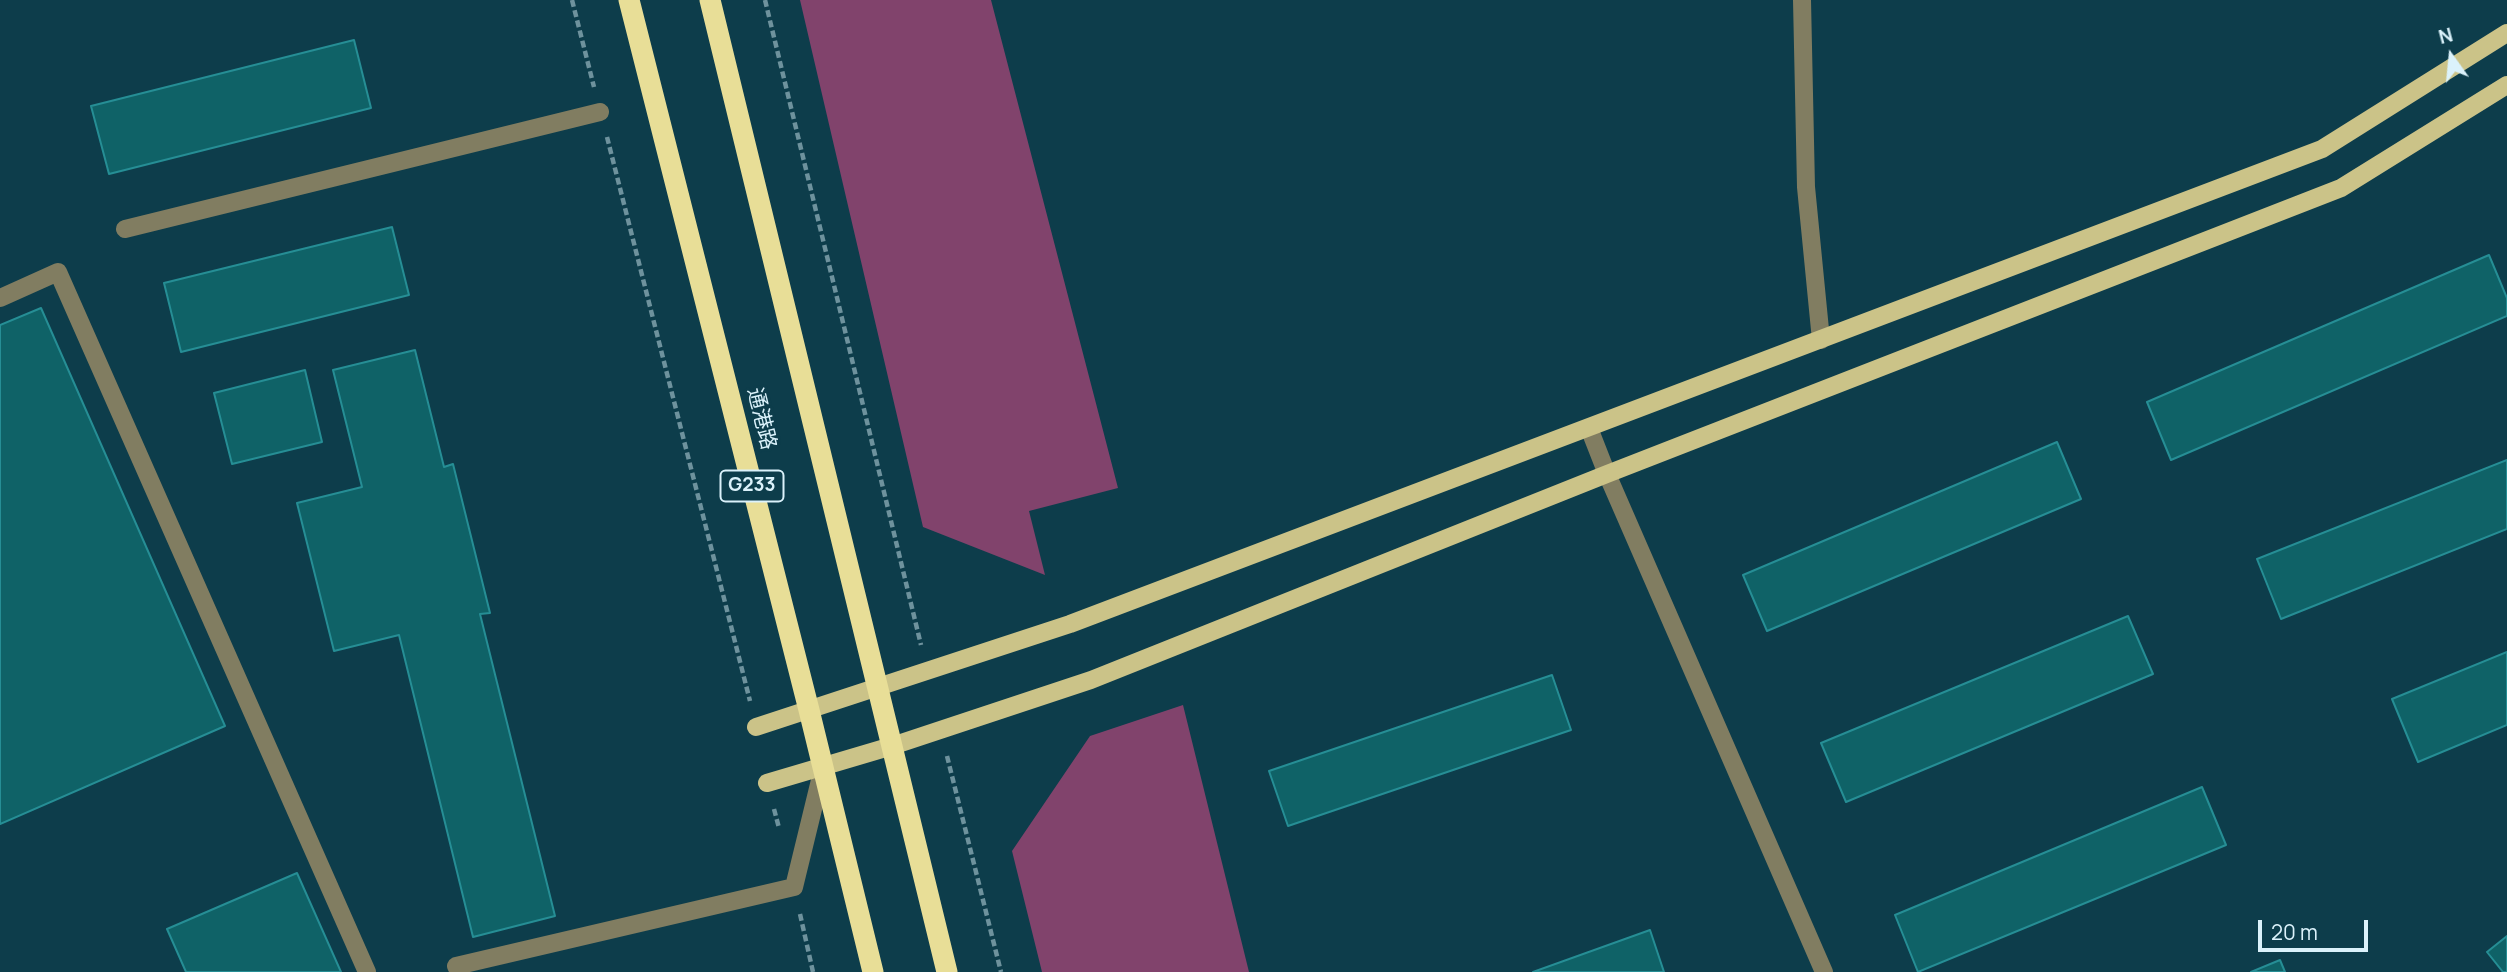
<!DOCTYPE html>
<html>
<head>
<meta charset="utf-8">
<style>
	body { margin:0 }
	#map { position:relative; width:2507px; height:972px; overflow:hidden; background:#0d3d4b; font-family:Manrope,sans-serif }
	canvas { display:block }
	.north { position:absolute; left:2416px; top:21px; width:70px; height:70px; -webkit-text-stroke:5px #0d3d4b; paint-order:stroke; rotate:345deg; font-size:19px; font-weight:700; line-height:28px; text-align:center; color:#dbf2fb }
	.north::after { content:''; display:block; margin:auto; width:24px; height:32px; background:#dbf2fb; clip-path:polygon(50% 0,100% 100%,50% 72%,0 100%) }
	.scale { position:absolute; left:2258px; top:920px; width:110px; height:32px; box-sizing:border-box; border:4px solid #dbf2fb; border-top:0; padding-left:9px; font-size:21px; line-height:24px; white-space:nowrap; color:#dbf2fb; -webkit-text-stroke:5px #0d3d4b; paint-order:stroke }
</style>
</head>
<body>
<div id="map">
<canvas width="2507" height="972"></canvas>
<div class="north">N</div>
<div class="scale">20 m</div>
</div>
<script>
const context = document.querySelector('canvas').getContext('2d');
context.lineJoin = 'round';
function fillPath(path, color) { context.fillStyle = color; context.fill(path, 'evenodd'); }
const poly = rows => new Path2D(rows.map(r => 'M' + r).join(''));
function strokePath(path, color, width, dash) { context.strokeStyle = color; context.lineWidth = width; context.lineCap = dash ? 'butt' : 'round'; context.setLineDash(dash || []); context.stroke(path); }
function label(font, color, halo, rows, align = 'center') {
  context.font = font + ' Manrope,"Noto Sans SC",sans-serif'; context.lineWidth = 6; context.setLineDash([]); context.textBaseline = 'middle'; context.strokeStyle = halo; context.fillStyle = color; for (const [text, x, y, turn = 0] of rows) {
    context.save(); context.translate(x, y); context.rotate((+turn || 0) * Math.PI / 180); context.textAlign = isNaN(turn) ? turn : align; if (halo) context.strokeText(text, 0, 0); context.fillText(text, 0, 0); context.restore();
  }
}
fillPath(poly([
	[800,0,991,0,1118,488,1029,511,1045,575,923,527],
	[1183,705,1249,972,1042,972,1012,851,1090,736]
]), '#81436c');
const building = poly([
	[354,40,371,108,109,174,91,106,354,40],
	[392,227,409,295,181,352,164,283,392,227],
	[2489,255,2507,298,2507,316,2171,460,2147,402,2489,255],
	[41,308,225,726,0,824,0,325,41,308],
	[415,350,444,467,453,464,490,613,480,614,555,916,473,937,399,635,334,651,297,503,362,487,333,370,415,350],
	[305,370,322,442,232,464,214,393,305,370],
	[2057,442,2081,499,1767,631,1743,575,2057,442],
	[2507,460,2507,529,2281,619,2257,559,2507,460],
	[2128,616,2153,674,1846,802,1821,743,2128,616],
	[2507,652,2507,725,2418,762,2392,699,2507,652],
	[1552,675,1571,730,1288,826,1269,771,1552,675],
	[2202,787,2226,845,1918,972,1895,915,2202,787],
	[297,873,341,972,186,972,167,929,297,873],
	[1650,930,1664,972,1533,972,1650,930],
	[2507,936,2507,972,2503,972,2487,952,2507,936],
	[2280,960,2285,972,2251,972,2280,960]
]);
fillPath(building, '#0f6267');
strokePath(building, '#268e95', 2);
strokePath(poly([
	[572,0,594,87],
	[765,0,921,645],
	[607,137,750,701],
	[947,756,1001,972],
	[774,809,779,828],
	[800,914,813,972]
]), '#6e929d', 4.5, [7, 3.5]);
strokePath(poly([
	[1802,0,1806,187,1821,340],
	[125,229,600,112],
	[0,298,58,272,367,972],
	[1589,428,1607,474,1824,972],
	[459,972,456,966,794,887,823,768]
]), '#817d61', 18);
strokePath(poly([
	[756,727,1070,624,2322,149,2507,33],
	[767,783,892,746,1091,680,1607,474,2341,188,2507,85]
]), '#cbc388', 18);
strokePath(poly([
	[629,0,809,710,873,972],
	[710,0,947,972]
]), '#e8de97', 21);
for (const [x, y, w] of [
	[752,486,63]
]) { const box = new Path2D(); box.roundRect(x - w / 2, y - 15.5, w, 31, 5); context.fillStyle = '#0d3d4b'; context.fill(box); strokePath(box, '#dbf2fb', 2); }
label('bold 19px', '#dbf2fb', null, [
	["G233",752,486]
]);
label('21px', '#dbf2fb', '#0d3d4b', [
	["通港路",761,419,76]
]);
</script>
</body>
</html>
